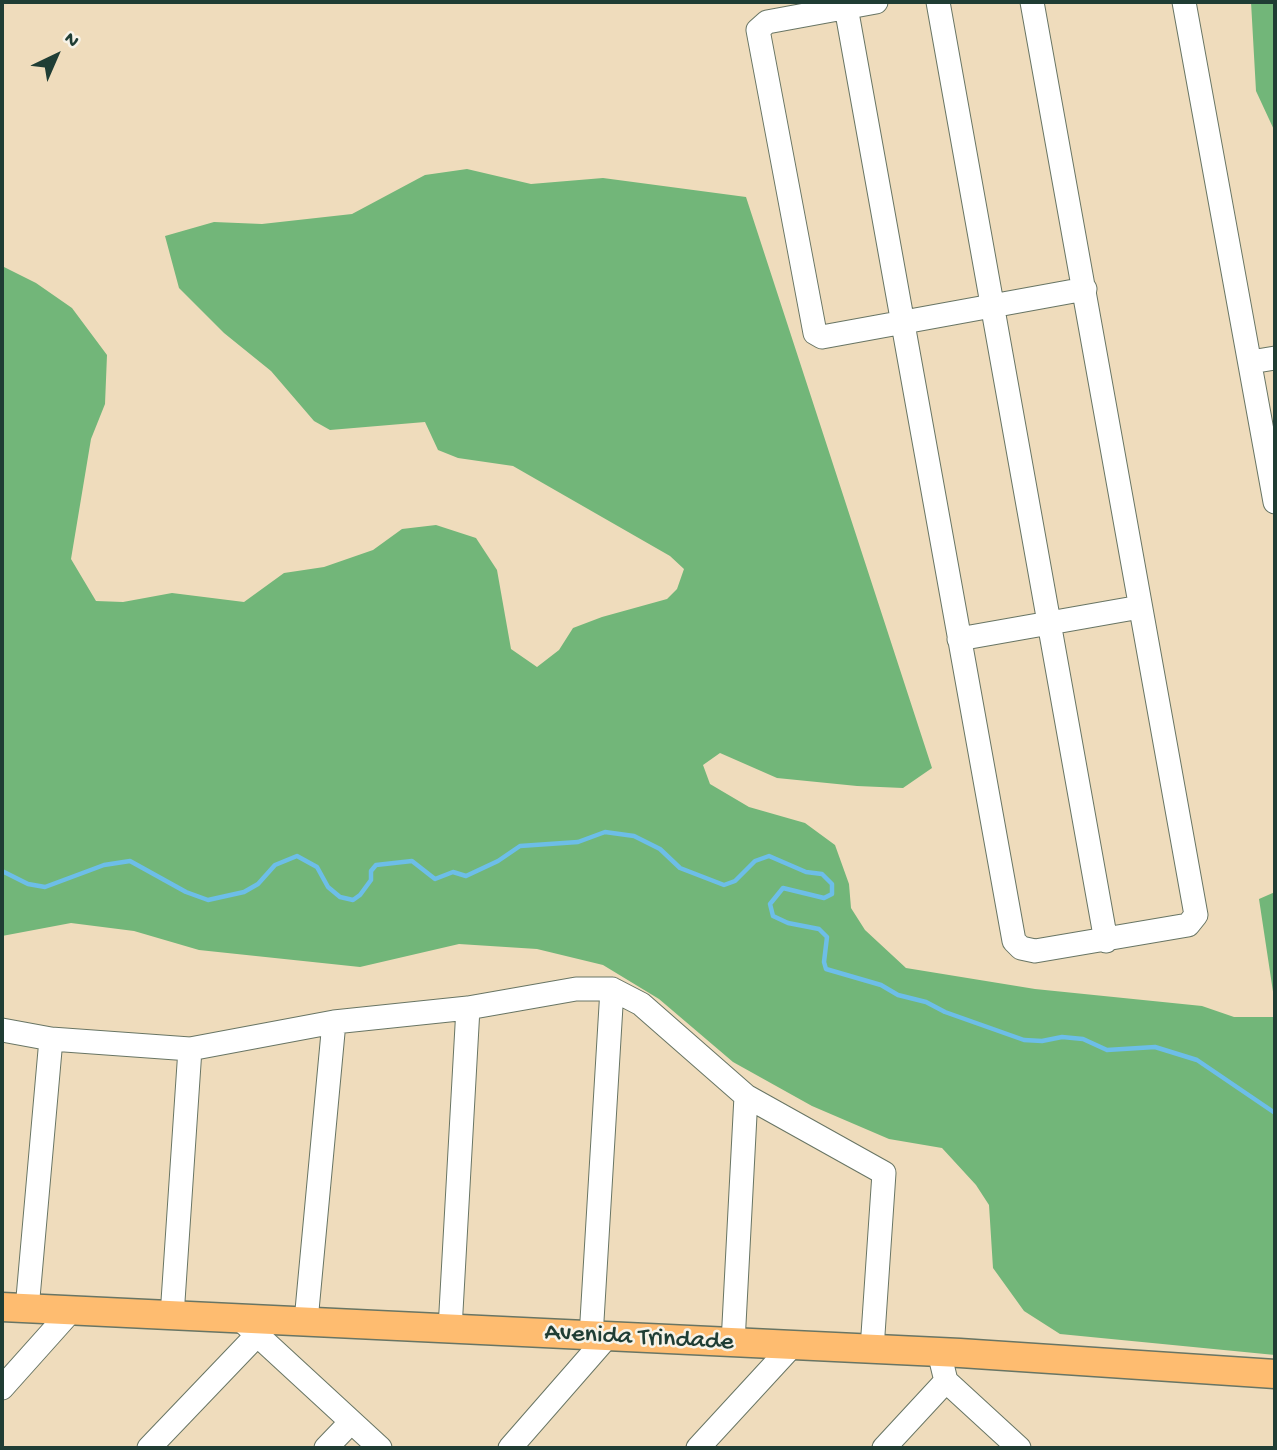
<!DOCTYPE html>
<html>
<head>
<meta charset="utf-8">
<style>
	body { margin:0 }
	#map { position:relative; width:1277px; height:1450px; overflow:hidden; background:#efdcbc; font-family:"Gochi Hand",sans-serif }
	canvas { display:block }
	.frame { position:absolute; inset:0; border:4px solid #1f3d34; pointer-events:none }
	.north { position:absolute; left:21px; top:21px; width:70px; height:70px; -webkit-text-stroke:5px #f7f3e8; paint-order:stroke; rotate:44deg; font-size:19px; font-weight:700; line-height:28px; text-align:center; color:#1f3d34 }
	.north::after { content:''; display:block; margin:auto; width:24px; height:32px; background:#1f3d34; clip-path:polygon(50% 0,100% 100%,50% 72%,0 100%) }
</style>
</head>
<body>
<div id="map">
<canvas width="1277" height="1450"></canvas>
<div class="frame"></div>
<div class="north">N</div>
</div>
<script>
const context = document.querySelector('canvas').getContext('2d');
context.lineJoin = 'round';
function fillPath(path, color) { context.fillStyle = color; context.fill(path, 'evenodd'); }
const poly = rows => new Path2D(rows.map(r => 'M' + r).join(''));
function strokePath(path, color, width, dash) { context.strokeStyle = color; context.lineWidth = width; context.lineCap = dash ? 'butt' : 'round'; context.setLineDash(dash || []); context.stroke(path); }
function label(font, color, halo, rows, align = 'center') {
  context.font = font + ' "Gochi Hand",sans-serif'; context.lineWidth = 5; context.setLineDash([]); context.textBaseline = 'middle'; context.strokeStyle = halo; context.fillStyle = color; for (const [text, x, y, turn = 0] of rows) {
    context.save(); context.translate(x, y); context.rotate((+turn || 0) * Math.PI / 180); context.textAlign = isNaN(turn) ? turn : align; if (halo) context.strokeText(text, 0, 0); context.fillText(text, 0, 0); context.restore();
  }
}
fillPath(poly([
	[1251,2,1275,2,1275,132,1256,91],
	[467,169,531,184,603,178,746,197,932,768,903,788,857,786,777,778,720,753,703,765,710,784,749,807,805,823,835,845,849,884,851,908,865,930,906,968,1035,989,1202,1006,1234,1017,1275,1017,1275,1355,1060,1334,1024,1311,993,1268,989,1205,976,1185,942,1148,889,1139,812,1106,733,1062,659,999,603,965,537,949,459,944,360,967,199,950,134,931,71,923,2,936,2,266,36,283,72,308,107,355,105,404,91,439,71,559,96,601,123,602,172,593,244,602,284,573,324,567,373,550,402,529,436,525,476,538,497,570,511,649,537,667,559,650,573,628,602,617,667,599,677,589,684,569,670,556,513,466,458,458,438,450,425,422,330,430,314,421,271,371,224,333,179,288,165,236,214,222,262,224,352,214,425,175],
	[1275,892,1275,1005,1259,899]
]), '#72b679');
strokePath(poly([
	[2,871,28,884,45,887,104,865,130,861,186,892,208,900,244,892,258,884,275,865,297,856,317,867,328,887,340,897,353,900,360,895,371,880,371,871,376,865,412,861,435,879,453,872,466,876,498,861,520,846,578,842,605,832,634,836,660,849,680,868,724,885,735,881,755,861,769,856,806,872,822,874,832,884,832,894,824,898,783,888,770,904,773,916,788,923,819,929,827,937,824,962,826,969,881,985,898,995,926,1002,945,1012,1024,1040,1042,1041,1062,1037,1083,1039,1107,1050,1155,1047,1197,1060,1275,1113]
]), '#6dbee8', 4.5);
const minor = poly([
	[876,2,767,22,758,30,815,333,822,337,1085,289],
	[938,2,1106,941],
	[1184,2,1275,502],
	[846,7,1014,941,1021,948,1035,951,1188,925,1196,915,1032,2],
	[1251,362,1275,358],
	[959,639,1140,607],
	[2,1030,51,1039,190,1049,334,1022,468,1008,576,989,612,989,641,1004,746,1096,884,1173,872,1349],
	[27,1309,51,1039],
	[172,1316,190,1049],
	[240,1319,380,1448],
	[306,1321,334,1022],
	[450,1329,468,1008],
	[591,1337,612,989],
	[733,1343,746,1096],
	[939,1352,946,1381,1019,1448],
	[2,1388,70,1312],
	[149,1448,257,1335],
	[326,1448,351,1422],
	[510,1448,607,1337],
	[698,1448,791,1347],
	[884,1448,946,1381]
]);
const major = poly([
	[2,1307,960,1353,1275,1374]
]);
strokePath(minor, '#687564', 25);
strokePath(major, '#687564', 31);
strokePath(minor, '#fff', 23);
strokePath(major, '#febc70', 28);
label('26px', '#1f3d34', '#f7f3e8', [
	["Avenida Trindade",639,1339,3]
]);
</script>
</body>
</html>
